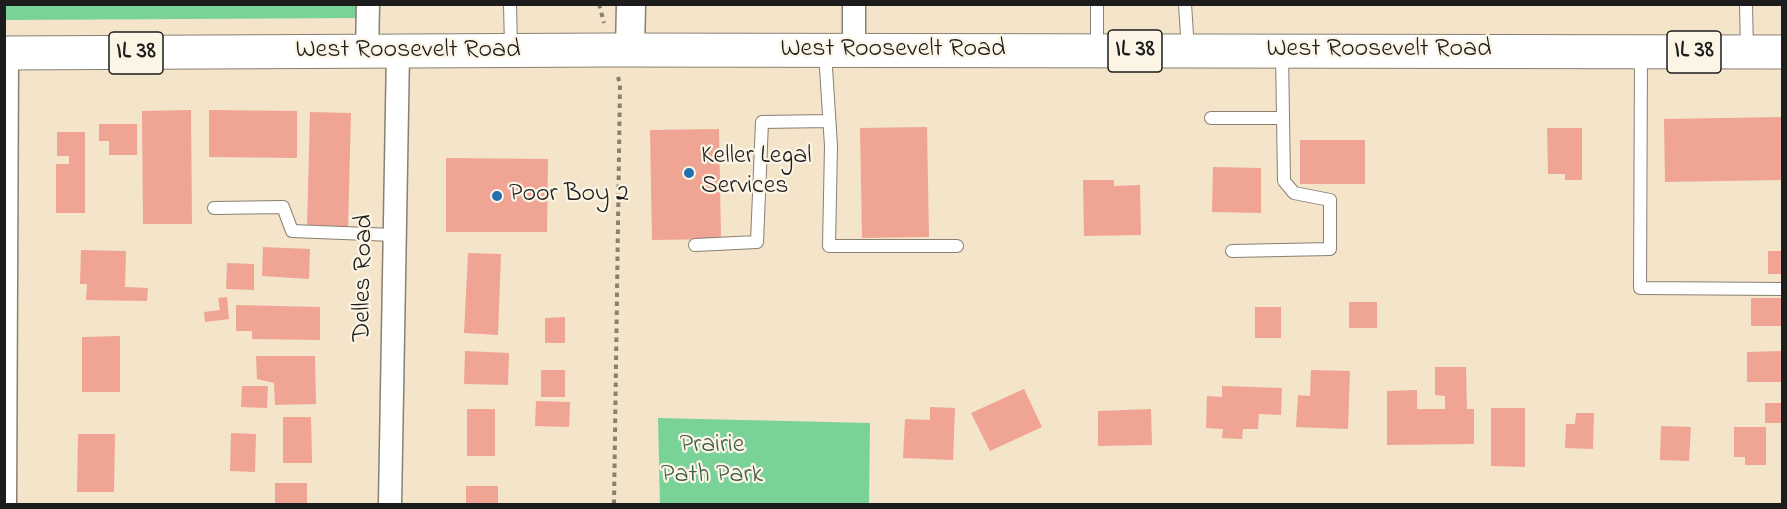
<!DOCTYPE html>
<html>
<head>
<meta charset="utf-8">
<style>
	body { margin:0 }
	#map { position:relative; width:1787px; height:509px; overflow:hidden; background:#f4e4c9; font-family:"Indie Flower",sans-serif }
	canvas { display:block }
	.frame { position:absolute; inset:0; border:6px solid #1c1c1c; pointer-events:none }
</style>
</head>
<body>
<div id="map">
<canvas width="1787" height="509"></canvas>
<div class="frame"></div>
</div>
<script>
const context = document.querySelector('canvas').getContext('2d');
context.lineJoin = 'round';
function fillPath(path, color) { context.fillStyle = color; context.fill(path, 'evenodd'); }
const poly = rows => new Path2D(rows.map(r => 'M' + r).join(''));
function strokePath(path, color, width, dash) { context.strokeStyle = color; context.lineWidth = width; context.lineCap = dash ? 'butt' : 'round'; context.setLineDash(dash || []); context.stroke(path); }
function label(font, color, halo, rows, align = 'center') {
  context.font = font + ' "Indie Flower",sans-serif'; context.lineWidth = 4.5; context.setLineDash([]); context.textBaseline = 'middle'; context.strokeStyle = halo; context.fillStyle = color; for (const [text, x, y, turn = 0] of rows) {
    context.save(); context.translate(x, y); context.rotate((+turn || 0) * Math.PI / 180); context.textAlign = isNaN(turn) ? turn : align; if (halo) context.strokeText(text, 0, 0); context.fillText(text, 0, 0); context.restore();
  }
}
fillPath(poly([
	[4,5,360,5,360,18,5,20],
	[658,418,870,423,869,504,660,504]
]), '#79d298');
fillPath(poly([
	[191,110,192,224,143,224,142,111],
	[209,110,297,111,297,158,209,157],
	[310,112,351,113,348,228,307,227],
	[1782,117,1782,180,1665,182,1664,119],
	[99,124,137,124,137,155,109,155,109,141,99,141],
	[927,127,929,237,862,238,860,128],
	[1547,128,1582,128,1582,180,1565,180,1565,174,1548,174],
	[719,129,721,239,652,240,650,130],
	[57,132,85,132,85,213,56,213,56,164,69,164,69,156,57,156],
	[1300,140,1365,140,1365,184,1300,184],
	[446,158,548,159,547,232,446,232],
	[1213,167,1261,168,1261,213,1212,212],
	[1083,180,1114,180,1114,186,1140,185,1141,235,1084,236],
	[263,247,310,249,309,279,262,276],
	[81,250,126,251,125,287,148,288,147,301,86,300,87,284,80,284],
	[1768,251,1782,251,1782,274,1768,274],
	[468,253,501,254,498,335,464,333],
	[227,263,254,264,254,290,226,289],
	[227,297,229,319,205,322,204,312,220,310,218,298],
	[1751,298,1782,298,1782,326,1751,326],
	[1349,302,1377,302,1377,328,1349,328],
	[236,305,320,307,320,340,252,339,252,331,236,331],
	[1255,307,1281,307,1281,338,1255,338],
	[565,317,565,343,545,343,545,318],
	[120,336,120,392,82,392,82,337],
	[465,351,509,353,508,385,464,384],
	[1782,351,1782,382,1747,382,1747,352],
	[256,356,315,356,316,404,275,405,274,383,257,379],
	[1435,367,1466,367,1467,409,1474,409,1474,444,1387,445,1387,391,1417,390,1417,409,1445,409,1445,396,1435,395],
	[541,370,565,370,565,397,541,397],
	[1311,370,1350,371,1348,429,1296,427,1298,395,1310,396],
	[242,386,268,386,267,408,241,407],
	[1222,386,1282,388,1281,415,1259,414,1258,429,1243,429,1242,439,1222,438,1223,429,1206,428,1207,396,1222,397],
	[1024,389,1042,427,990,451,971,413],
	[536,401,570,402,569,427,535,426],
	[1765,403,1782,403,1782,423,1765,423],
	[930,407,955,408,953,460,903,458,905,419,930,420],
	[1491,408,1525,408,1525,467,1491,466],
	[467,409,495,409,495,456,467,456],
	[1151,409,1152,445,1098,446,1098,411],
	[1576,413,1594,413,1593,449,1565,448,1566,424,1575,424],
	[283,417,311,417,312,463,283,463],
	[1661,426,1691,427,1689,461,1660,460],
	[1734,427,1766,427,1766,465,1745,465,1745,457,1734,457],
	[231,433,256,434,255,472,230,471],
	[78,434,115,434,114,492,77,492],
	[275,483,307,483,307,504,275,504],
	[466,486,498,486,498,504,466,504]
]), '#f0a493');
const service = poly([
	[510,4,511,48],
	[1097,4,1097,50],
	[1185,4,1188,50],
	[1746,4,1747,51],
	[825,52,831,146,829,246,957,246],
	[1641,53,1640,288,1782,289],
	[1211,118,1283,118],
	[214,208,283,207,292,231,394,235],
	[695,245,757,242,762,122,828,121],
	[1232,251,1330,249,1330,200,1294,193,1284,181,1282,52]
]);
const minor = poly([
	[854,51,854,4],
	[367,52,368,4],
	[5,504,7,53],
	[390,504,398,52]
]);
const tertiary = poly([
	[630,50,631,4]
]);
const primary = poly([
	[4,53,610,50,1782,52]
]);
strokePath(service, '#888072', 14);
strokePath(minor, '#888072', 25);
strokePath(tertiary, '#888072', 31);
strokePath(primary, '#888072', 35);
strokePath(poly([
	[599,4,604,23],
	[614,504,620,84,618,77]
]), '#888072', 4, [4.5, 4.5]);
strokePath(service, '#fff', 12);
strokePath(minor, '#fff', 22);
strokePath(tertiary, '#fff', 28);
strokePath(primary, '#fff', 33);
for (const [x, y, r, color] of [
	[689,173,6,"#1f6fb2"],
	[497,196,6,"#1f6fb2"]
]) { const dot = new Path2D(); dot.arc(x, y, r, 0, 2 * Math.PI); context.fillStyle = color; context.fill(dot); strokePath(dot, '#fcf5e5', 2); }
for (const [x, y, w] of [
	[1135,51,54],
	[1694,52,54],
	[136,53,54]
]) { const box = new Path2D(); box.roundRect(x - w / 2, y - 21, w, 42, 4.5); context.fillStyle = '#fcf5e5'; context.fill(box); strokePath(box, '#1c1c1c', 1.5); }
label('bold 24px', '#1c1c1c', null, [
	["IL 38",1135,51],
	["IL 38",1694,52],
	["IL 38",136,53]
]);
label('26px', '#1c1c1c', '#fcf5e5', [
	["West Roosevelt Road",893,51],
	["West Roosevelt Road",1379,51],
	["West Roosevelt Road",408,52],
	["Delles Road",365,278,-89]
]);
label('26px', '#1c1c1c', '#fcf5e5', [
	["Keller Legal",701,158],
	["Services",701,188],
	["Poor Boy 2",509,196]
], 'left');
label('26px', '#3d5c47', '#fcf5e5', [
	["Prairie",712,447],
	["Path Park",712,477]
]);
</script>
</body>
</html>
